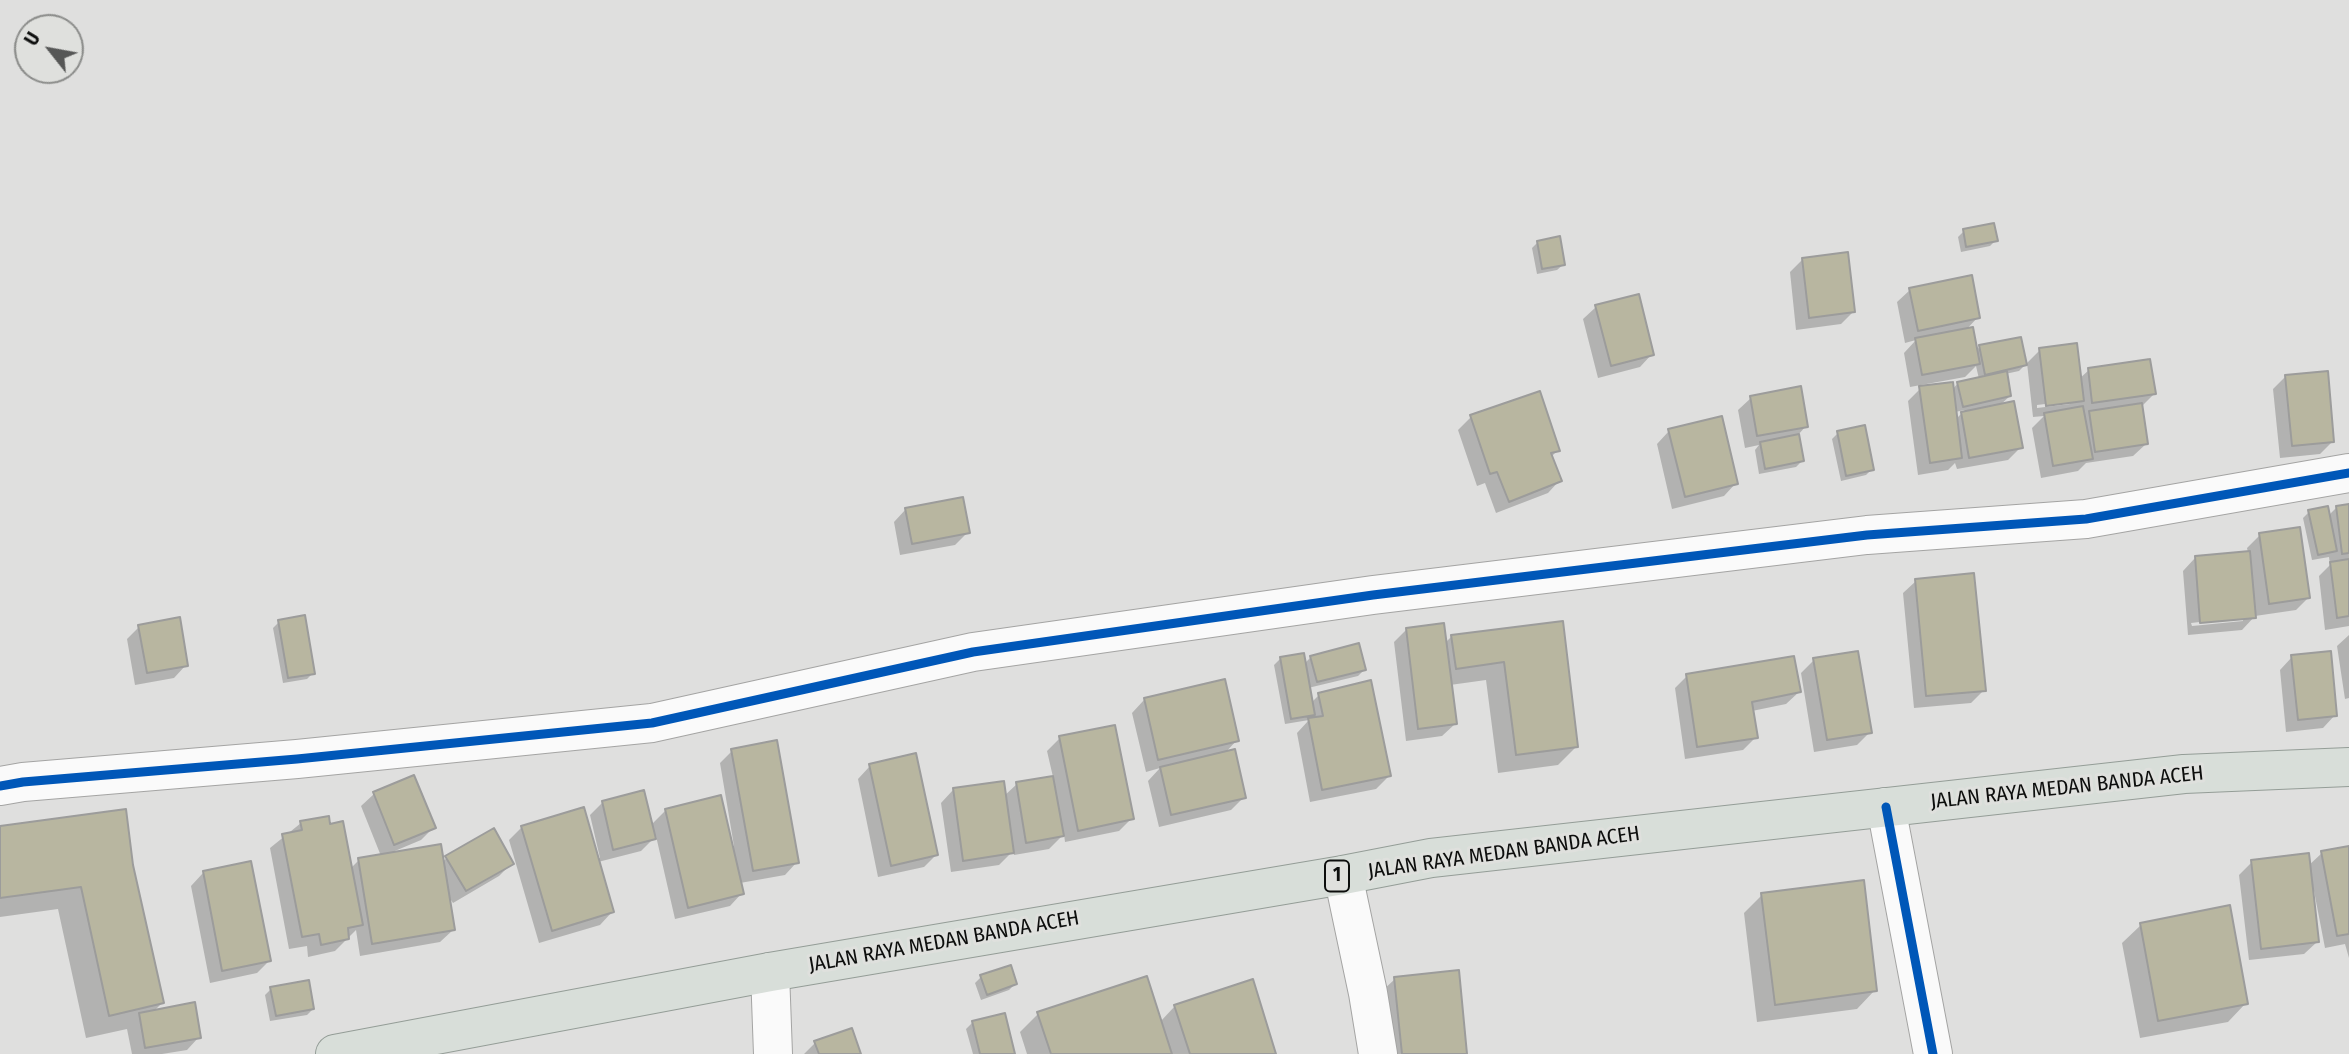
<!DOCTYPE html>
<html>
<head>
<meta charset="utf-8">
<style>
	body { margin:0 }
	#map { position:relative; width:2349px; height:1054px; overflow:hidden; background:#dfdfde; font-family:"Fira Sans Condensed",sans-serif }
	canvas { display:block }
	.north { position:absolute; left:14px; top:14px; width:70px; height:70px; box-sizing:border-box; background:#dfe0dd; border:2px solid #8b8c8a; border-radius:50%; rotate:301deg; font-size:19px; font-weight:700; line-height:28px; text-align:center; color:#0d0e0d }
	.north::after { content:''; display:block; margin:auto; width:24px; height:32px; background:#565756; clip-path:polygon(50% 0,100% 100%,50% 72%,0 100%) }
</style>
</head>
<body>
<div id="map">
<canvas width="2349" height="1054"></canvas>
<div class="north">U</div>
</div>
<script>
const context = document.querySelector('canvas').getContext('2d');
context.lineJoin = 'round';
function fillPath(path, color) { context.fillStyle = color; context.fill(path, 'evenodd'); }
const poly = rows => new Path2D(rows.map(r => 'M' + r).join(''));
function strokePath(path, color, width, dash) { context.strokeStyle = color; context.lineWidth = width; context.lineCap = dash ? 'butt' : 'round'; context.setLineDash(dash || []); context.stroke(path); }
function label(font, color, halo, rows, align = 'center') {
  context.font = font + ' "Fira Sans Condensed",sans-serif'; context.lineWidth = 6; context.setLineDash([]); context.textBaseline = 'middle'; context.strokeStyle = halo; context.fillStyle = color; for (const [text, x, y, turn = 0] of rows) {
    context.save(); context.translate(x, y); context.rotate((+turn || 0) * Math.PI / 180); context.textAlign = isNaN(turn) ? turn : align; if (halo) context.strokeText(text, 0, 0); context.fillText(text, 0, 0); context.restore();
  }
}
fillPath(poly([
	[1964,231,1996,240,1990,246,1961,252,1958,237],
	[1538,242,1564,264,1557,270,1537,274,1532,248],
	[1803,259,1853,312,1841,324,1796,330,1790,272],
	[1910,290,1978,317,1965,331,1975,351,1980,347,2025,365,2040,350,2079,379,2089,370,2154,394,2141,407,2146,444,2133,456,2086,463,2078,471,2041,478,2032,428,2044,416,2033,417,2027,363,2019,371,2005,374,2010,396,1999,406,2021,447,2008,460,1957,469,1955,463,1948,470,1918,475,1908,401,1922,387,1952,390,1958,383,1979,379,1976,366,1965,377,1910,387,1904,353,1916,340,1905,343,1897,302],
	[2070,401,2070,404,2037,408,2037,405],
	[1965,410,1956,419,1955,412],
	[1596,307,1652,354,1640,367,1598,378,1583,319],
	[2285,377,2333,441,2320,454,2280,458,2273,389],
	[1751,398,1806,426,1798,435,1802,461,1796,467,1759,474,1755,450,1759,445,1745,448,1738,410],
	[1471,417,1558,450,1551,457,1560,480,1548,493,1496,513,1485,483,1477,486,1458,430],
	[1669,431,1736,483,1724,496,1672,509,1657,444],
	[1838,433,1872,469,1866,475,1841,481,1832,439],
	[2349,506,2349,626,2325,630,2319,576,2330,565,2329,557,2312,560,2303,518,2309,512,2328,516,2337,507],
	[906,509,968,532,955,545,900,555,894,522],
	[2260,535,2308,598,2296,610,2255,616,2242,630,2188,635,2183,571,2195,558,2248,553,2247,548],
	[2243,617,2243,621,2192,626,2191,623],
	[1916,581,1984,690,1971,703,1914,708,1903,593],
	[279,622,313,673,307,679,283,683,273,628],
	[1561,623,1577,746,1558,765,1498,773,1486,680,1450,685,1455,724,1442,736,1406,741,1394,642,1407,629,1445,643,1452,636],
	[139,627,186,665,174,678,135,685,127,639],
	[2349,635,2349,698,2345,699,2337,646],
	[1311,657,1364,670,1358,676,1308,688,1311,703,1319,695,1389,776,1376,789,1310,802,1297,733,1309,720,1285,724,1274,665,1280,659,1304,664],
	[2292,657,2335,715,2323,728,2286,732,2280,670],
	[1814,660,1870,732,1857,745,1814,752,1801,673],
	[1687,676,1799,692,1786,704,1752,711,1756,737,1743,750,1685,759,1675,688],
	[1144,700,1237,740,1225,753,1244,797,1231,810,1159,827,1148,781,1160,768,1146,772,1132,713],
	[1060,738,1132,818,1119,831,1065,842,1064,834,1049,849,1014,855,1013,851,999,865,951,872,941,803,953,790,1004,796,1017,784,1053,777,1047,751],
	[732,751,797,862,785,875,740,883,742,893,730,906,675,919,656,836,641,851,598,862,612,912,600,925,539,943,509,840,522,827,597,858,600,858,590,815,603,802,651,825,666,810,731,846,734,846,720,763],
	[870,766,936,855,924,867,878,877,858,779],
	[374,794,434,827,421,840,390,853,442,862,447,858,512,863,499,876,453,903,447,894,453,930,440,942,360,956,356,930,335,951,308,957,307,946,289,949,270,848,301,823,329,826,350,869,359,860,381,856,361,806],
	[0,828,131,865,162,1003,153,1012,199,1037,187,1050,162,1054,132,1054,127,1029,86,1038,58,909,0,917],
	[2349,848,2349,958,2345,944,2325,948,2314,891,2311,891,2317,942,2304,954,2249,960,2239,875,2252,862,2308,866,2322,853],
	[203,873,269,961,257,973,210,983,191,886],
	[1762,895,1875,990,1857,1009,1757,1022,1744,913],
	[2141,925,2246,1003,2228,1022,2140,1038,2122,943],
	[981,977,1015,984,1009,990,981,1000,975,983],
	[1395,979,1465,1054,1389,1054,1382,991],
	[271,989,313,1009,307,1015,270,1021,265,995],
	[1175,1006,1274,1054,1027,1054,1020,1032,1038,1014,1160,1022],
	[972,1023,1014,1054,973,1054,966,1029],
	[815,1043,859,1054,804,1054]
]), '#0003');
const building = poly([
	[1994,223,1998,241,1966,247,1963,229,1994,223],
	[1560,236,1565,265,1542,269,1537,241,1560,236],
	[1848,252,1855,312,1809,318,1802,258,1848,252],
	[1972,275,1980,318,1918,331,1909,288,1972,275],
	[1639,294,1654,355,1611,366,1595,305,1639,294],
	[1973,327,1980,364,1922,375,1915,338,1973,327],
	[2021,337,2027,365,1985,375,1979,345,2021,337],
	[2077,343,2084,401,2046,406,2039,348,2077,343],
	[2150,359,2156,394,2092,403,2088,368,2150,359],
	[2007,371,2011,396,1963,407,1957,382,2007,371],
	[2328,371,2334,442,2292,446,2285,375,2328,371],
	[1953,382,1962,458,1930,463,1919,386,1953,382],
	[1801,386,1808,427,1757,436,1750,396,1801,386],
	[1540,391,1560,451,1551,453,1562,481,1509,502,1497,472,1490,474,1470,415,1540,391],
	[2014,401,2023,448,1969,458,1961,412,2014,401],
	[2142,403,2148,444,2095,452,2089,411,2142,403],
	[2083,406,2093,459,2053,466,2044,413,2083,406],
	[1722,416,1738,484,1685,497,1668,429,1722,416],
	[1865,425,1874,470,1846,476,1837,431,1865,425],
	[1799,434,1804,461,1765,469,1760,442,1799,434],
	[963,497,970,533,912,544,905,508,963,497],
	[2349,504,2349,553,2342,554,2336,506,2349,504],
	[2328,506,2337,551,2318,555,2308,510,2328,506],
	[2300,527,2310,598,2269,604,2259,533,2300,527],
	[2250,551,2256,618,2200,623,2195,556,2250,551],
	[2349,559,2349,616,2337,618,2330,562,2349,559],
	[1974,573,1986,691,1926,696,1915,579,1974,573],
	[305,615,315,674,288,678,278,620,305,615],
	[180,617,188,666,147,673,138,625,180,617],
	[1563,621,1578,747,1516,755,1504,662,1456,669,1451,635,1563,621],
	[1444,623,1457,724,1418,729,1406,628,1444,623],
	[1359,643,1366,670,1317,682,1310,656,1359,643],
	[1858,651,1872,733,1827,740,1813,658,1858,651],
	[2331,651,2337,716,2298,720,2291,655,2331,651],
	[1304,653,1315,715,1291,719,1280,657,1304,653],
	[1794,656,1801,692,1752,702,1758,738,1697,747,1686,674,1794,656],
	[1225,679,1239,741,1158,760,1144,698,1225,679],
	[1371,680,1391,776,1322,790,1308,718,1323,716,1318,693,1371,680],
	[1115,725,1134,819,1078,831,1059,736,1115,725],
	[777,740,799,863,753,871,731,749,777,740],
	[1235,749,1246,798,1171,815,1160,767,1235,749],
	[916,753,938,855,891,866,869,764,916,753],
	[414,775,436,828,394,845,373,792,414,775],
	[1053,776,1064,836,1026,843,1016,782,1053,776],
	[1004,781,1014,853,963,861,953,788,1004,781],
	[644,790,656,839,613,850,602,801,644,790],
	[721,795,744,894,688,908,665,809,721,795],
	[584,807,614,912,552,931,521,826,584,807],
	[126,809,133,865,164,1003,109,1016,81,887,0,898,0,826,126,809],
	[329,816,330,824,343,821,363,925,348,928,349,939,321,945,319,934,302,937,282,834,302,830,300,821,329,816],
	[494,828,514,864,466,891,445,856,494,828],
	[441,844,455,930,372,944,358,858,441,844],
	[2349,846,2349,934,2337,936,2321,851,2349,846],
	[2309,853,2319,942,2261,949,2251,860,2309,853],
	[251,861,271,961,222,971,203,871,251,861],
	[1864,880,1877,991,1775,1005,1761,893,1864,880],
	[2230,905,2248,1004,2158,1021,2140,923,2230,905],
	[1011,965,1017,984,987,995,980,975,1011,965],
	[1459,970,1467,1054,1402,1054,1394,977,1459,970],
	[1147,976,1172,1054,1051,1054,1037,1012,1147,976],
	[1253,979,1276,1054,1190,1054,1174,1005,1253,979],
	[309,980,314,1009,276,1016,270,987,309,980],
	[195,1002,201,1038,145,1048,139,1013,195,1002],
	[1005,1013,1015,1054,980,1054,972,1021,1005,1013],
	[852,1028,861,1054,819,1054,814,1041,852,1028]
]);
fillPath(building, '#b8b6a0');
strokePath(building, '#9c9c9b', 2);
const minor = poly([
	[0,786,23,782,297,759,652,723,973,652,1373,595,1867,535,2086,519,2349,473],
	[1886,807,1933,1054],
	[1343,875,1368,993,1378,1054],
	[770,972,773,1054]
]);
const trunk = poly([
	[335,1054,770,972,1343,875,1431,858,2184,774,2349,767]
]);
strokePath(minor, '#a4a4a3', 40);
strokePath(trunk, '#949d97', 40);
strokePath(minor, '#fafafa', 38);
strokePath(trunk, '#d8ded9', 38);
strokePath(poly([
	[0,786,23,782,297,759,652,723,973,652,1373,595,1867,535,2086,519,2349,473],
	[1886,807,1933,1054]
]), '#0057b8', 9);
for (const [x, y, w] of [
	[1337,876,24]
]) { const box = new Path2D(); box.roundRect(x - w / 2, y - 15.5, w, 31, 5); context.fillStyle = '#dfe0dd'; context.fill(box); strokePath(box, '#0d0e0d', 2); }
label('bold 19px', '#0d0e0d', null, [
	["1",1337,876]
]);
label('21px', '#0d0e0d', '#dfe0dd', [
	["JALAN RAYA MEDAN BANDA ACEH",2067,788,-6],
	["JALAN RAYA MEDAN BANDA ACEH",1504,853,-8],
	["JALAN RAYA MEDAN BANDA ACEH",944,942,-10]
]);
</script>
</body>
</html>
